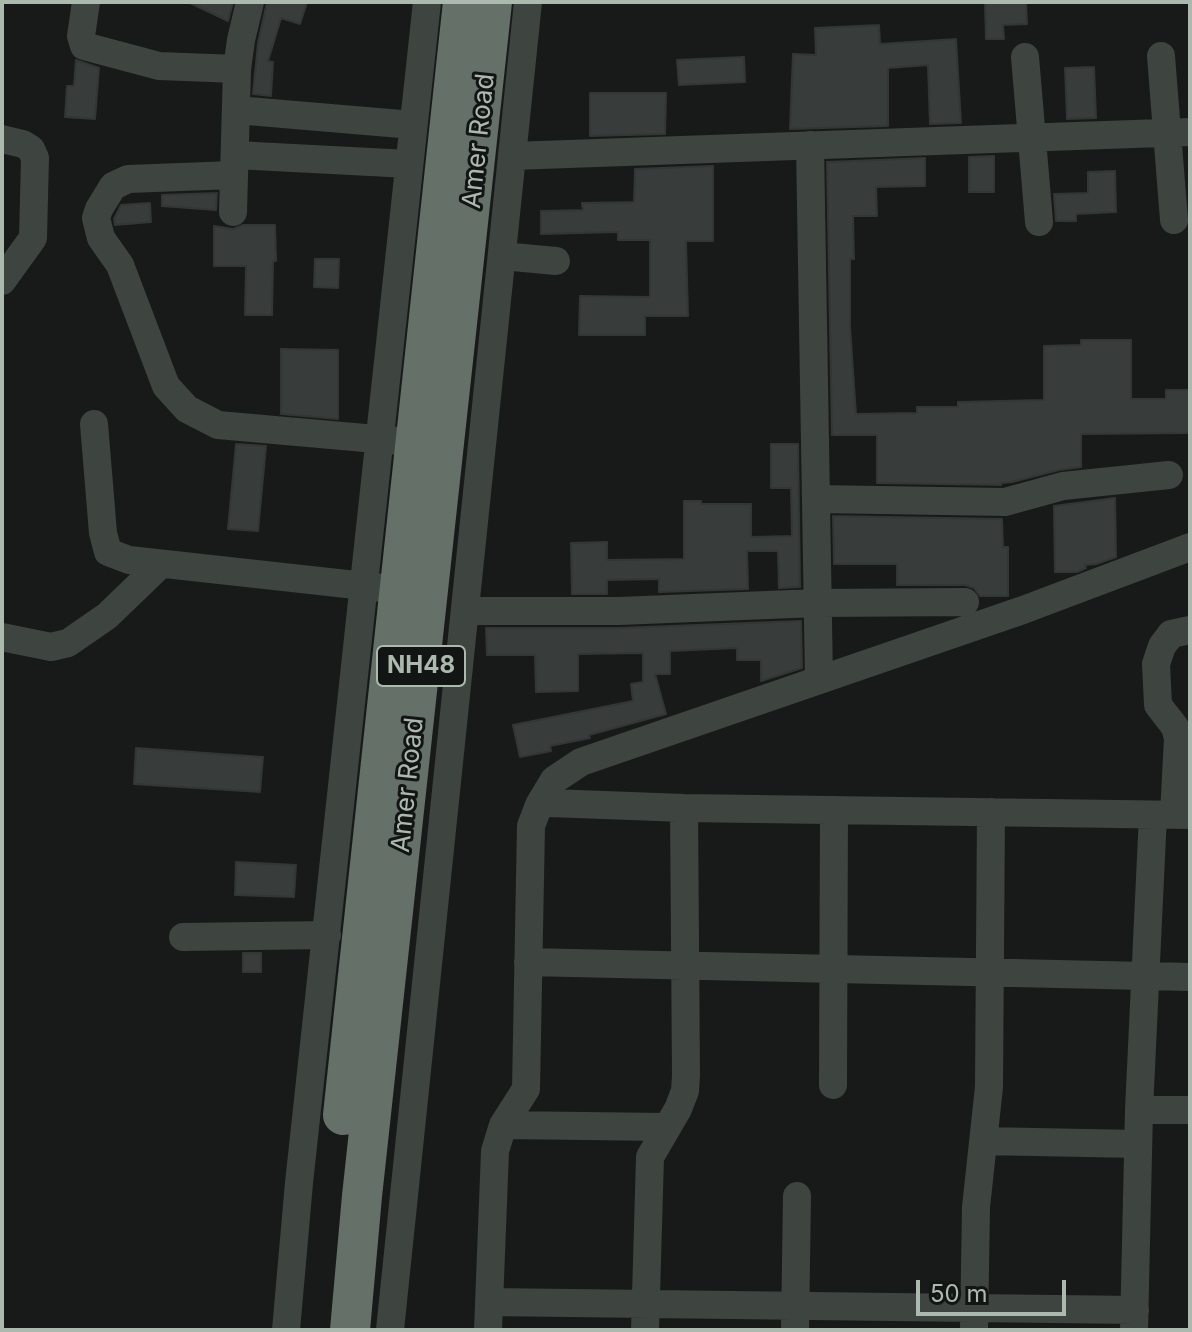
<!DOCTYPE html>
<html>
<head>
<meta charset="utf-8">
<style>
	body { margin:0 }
	#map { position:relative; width:1192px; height:1332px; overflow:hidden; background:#181a19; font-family:Inter,sans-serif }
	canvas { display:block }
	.frame { position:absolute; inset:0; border:4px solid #abb9ae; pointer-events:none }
	.scale { position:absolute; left:916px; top:1280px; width:150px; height:36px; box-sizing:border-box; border:4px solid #abb9ae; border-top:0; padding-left:10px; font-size:24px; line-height:28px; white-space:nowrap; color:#abb9ae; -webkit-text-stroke:6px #131514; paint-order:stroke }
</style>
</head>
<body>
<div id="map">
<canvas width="1192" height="1332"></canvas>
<div class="frame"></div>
<div class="scale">50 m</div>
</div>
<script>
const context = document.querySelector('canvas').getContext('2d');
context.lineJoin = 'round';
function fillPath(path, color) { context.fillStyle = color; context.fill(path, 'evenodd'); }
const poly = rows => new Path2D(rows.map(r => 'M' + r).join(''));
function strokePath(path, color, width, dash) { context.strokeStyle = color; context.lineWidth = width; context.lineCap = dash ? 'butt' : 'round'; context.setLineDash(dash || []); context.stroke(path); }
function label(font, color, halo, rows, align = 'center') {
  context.font = font + ' Inter,sans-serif'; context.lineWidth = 6; context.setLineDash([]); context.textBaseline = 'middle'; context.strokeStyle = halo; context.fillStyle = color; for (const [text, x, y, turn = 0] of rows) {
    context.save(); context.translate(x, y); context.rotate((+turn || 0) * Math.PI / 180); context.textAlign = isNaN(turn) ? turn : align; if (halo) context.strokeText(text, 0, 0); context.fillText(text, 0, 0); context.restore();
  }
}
const building = poly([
	[188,2,233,2,228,21,188,2],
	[267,2,307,2,300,24,281,18,268,61,273,62,271,96,253,94,258,43,267,2],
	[985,2,1026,2,1027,24,1003,25,1004,39,986,39,985,2],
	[879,25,880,44,956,39,961,123,930,124,928,65,888,68,888,126,790,129,793,54,816,55,815,28,879,25],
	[744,57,745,82,679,85,677,60,744,57],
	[76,60,99,68,95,119,65,117,67,86,74,86,76,60],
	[1094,67,1096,118,1067,119,1065,68,1094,67],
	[590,93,666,93,665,134,590,136,590,93],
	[994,156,994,192,969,192,969,157,994,156],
	[925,158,925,186,876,187,877,216,853,216,854,259,850,259,850,327,856,414,917,413,917,407,958,407,958,402,1044,400,1044,346,1081,345,1081,340,1131,340,1131,399,1166,399,1166,390,1190,390,1190,433,1081,434,1081,467,1059,470,1012,482,1001,483,1001,485,877,483,877,435,832,435,827,162,925,158],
	[713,166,713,241,686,241,688,316,645,316,645,335,579,335,580,296,650,297,650,240,618,240,618,232,541,234,541,211,583,210,582,203,634,202,635,169,713,166],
	[1115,171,1116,212,1076,214,1076,221,1056,221,1054,194,1088,193,1088,172,1115,171],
	[217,193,216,210,162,206,162,195,217,193],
	[150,203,151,222,115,225,114,219,121,205,150,203],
	[243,225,275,225,276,261,273,261,272,315,245,315,246,266,214,266,214,226,233,229,243,225],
	[315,259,339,259,338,288,314,287,315,259],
	[281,349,338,350,338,419,281,414,281,349],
	[236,444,266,446,258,531,228,529,236,444],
	[771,444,798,444,800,587,779,588,778,551,747,551,748,589,659,592,659,579,607,580,607,594,572,594,571,543,607,542,607,560,684,559,684,501,701,501,701,504,751,504,751,537,792,536,791,488,771,488,771,444],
	[1115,498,1116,557,1096,564,1085,565,1086,568,1077,572,1055,572,1054,506,1115,498],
	[833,516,1002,519,1003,547,1008,547,1008,596,980,596,974,588,965,585,897,585,897,564,834,564,833,516],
	[801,621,802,668,761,681,761,660,737,660,737,648,670,651,670,674,655,674,666,714,589,735,590,738,550,746,551,751,520,757,513,725,633,701,631,684,643,682,643,653,578,654,578,691,536,692,535,655,487,655,486,628,619,628,801,621],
	[136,748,263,757,260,792,134,784,136,748],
	[236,862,296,865,294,897,235,895,236,862],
	[243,953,261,953,261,972,243,972,243,953]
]);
fillPath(building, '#383c3a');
strokePath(building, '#323634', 2);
strokePath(poly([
	[86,2,81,36,84,46,159,66,237,69],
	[1161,56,1174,220],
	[1025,57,1039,222],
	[236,110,413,125],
	[2,139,23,144,31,149,35,158,33,238,2,281],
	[810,145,819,680],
	[235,155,409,164],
	[512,156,1190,132],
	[234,175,128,179,113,186,99,209,96,218,101,238,120,265,166,386,187,409,218,425,399,441],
	[233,212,237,69,241,40,250,2],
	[502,256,556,261],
	[94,424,103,533,108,552,129,560,383,588],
	[816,499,1005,502,1063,486,1169,475],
	[465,611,619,611,817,603,965,602],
	[2,637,51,647,68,643,107,616,161,564],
	[539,805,554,780,581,762,1023,610,1190,547],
	[1174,815,1178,738,1175,727,1158,705,1156,664,1162,646,1171,634,1190,630],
	[183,937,327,935],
	[528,962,1190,977],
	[833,1085,834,810],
	[1139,1110,1190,1110],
	[503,1125,666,1127],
	[983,1141,1138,1144],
	[489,1302,1135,1310],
	[286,1330,299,1183,427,2],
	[390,1330,528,2],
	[488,1330,495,1151,503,1125,526,1089,531,826,539,805,550,803,684,808,1190,815],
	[645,1330,650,1157,678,1109,685,1091,686,1075,684,808],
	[795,1330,797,1196],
	[974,1330,976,1207,989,1087,991,812],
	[1134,1330,1139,1110,1153,815]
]), '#3e4440', 28);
strokePath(poly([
	[343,1115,463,2],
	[350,1330,362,1196,492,2]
]), '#657068', 40);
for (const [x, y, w] of [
	[421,666,88]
]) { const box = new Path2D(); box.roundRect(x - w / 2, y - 20, w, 40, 6); context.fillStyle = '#131514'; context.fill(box); strokePath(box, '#abb9ae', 2); }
label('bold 24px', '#abb9ae', null, [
	["NH48",421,666]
]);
label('26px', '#abb9ae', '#131514', [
	["Amer Road",479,141,-84],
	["Amer Road",408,785,-84]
]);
</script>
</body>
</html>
